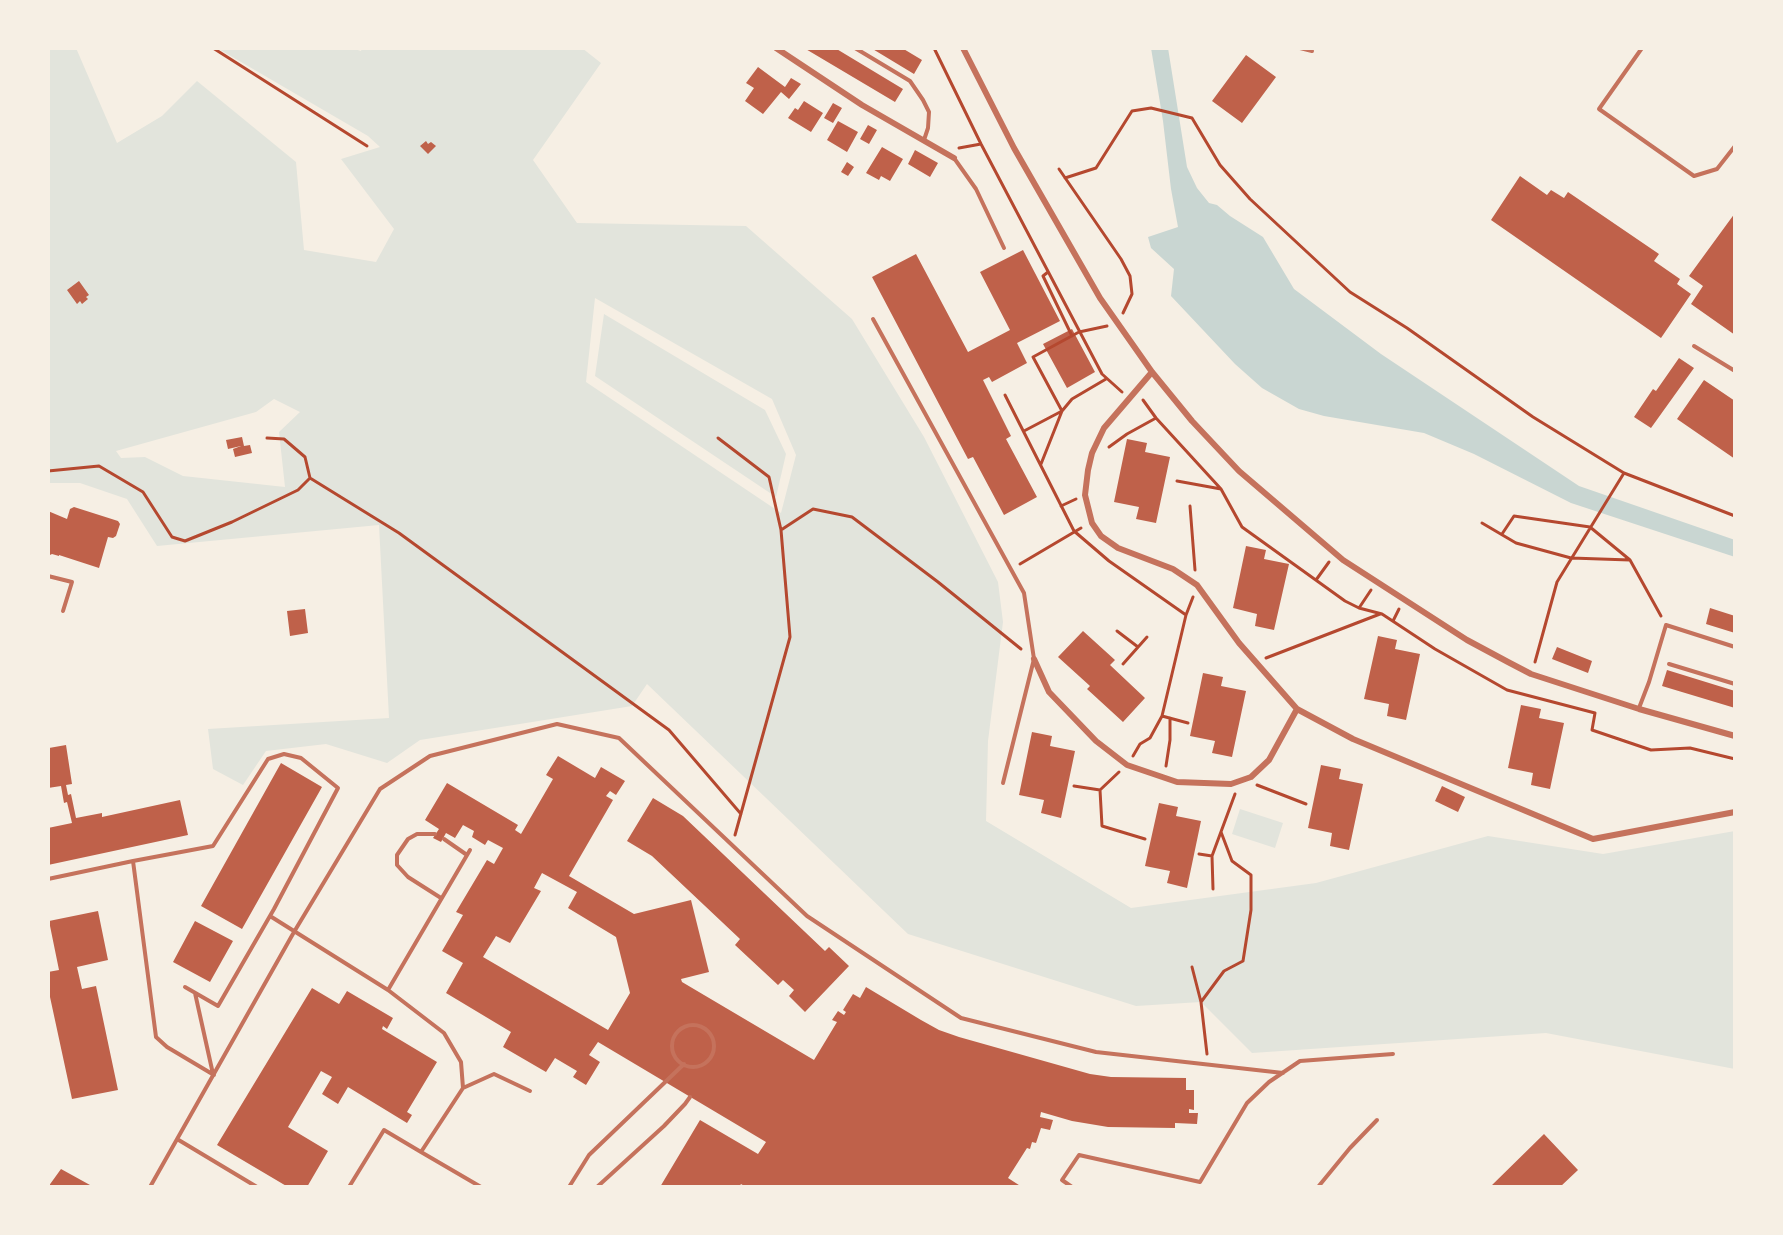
<!DOCTYPE html>
<html>
<head>
<meta charset="utf-8">
<style>
	body { margin:0 }
	#map { position:relative; width:1783px; height:1235px; overflow:hidden; background:#f6efe4; font-family:Figtree,sans-serif }
	canvas { display:block }
	.frame { position:absolute; inset:0; border:50px solid #f6efe4; pointer-events:none }
</style>
</head>
<body>
<div id="map">
<canvas width="1783" height="1235"></canvas>
<div class="frame"></div>
</div>
<script>
const context = document.querySelector('canvas').getContext('2d');
context.lineJoin = 'round';
function fillPath(path, color) { context.fillStyle = color; context.fill(path, 'evenodd'); }
const poly = rows => new Path2D(rows.map(r => 'M' + r).join(''));
function strokePath(path, color, width, dash) { context.strokeStyle = color; context.lineWidth = width; context.lineCap = dash ? 'butt' : 'round'; context.setLineDash(dash || []); context.stroke(path); }
fillPath(poly([
	[48,48,76,48,117,143,162,116,197,81,296,162,304,250,376,262,394,229,341,159,380,147,368,136,217,48,351,48,361,51,362,48,582,48,601,63,533,160,577,223,746,226,852,319,924,437,998,582,1003,622,988,741,986,821,1131,908,1316,883,1488,836,1603,854,1735,831,1735,1069,1546,1033,1252,1053,1201,1002,1136,1006,908,934,647,684,632,706,420,740,387,763,326,744,266,751,243,785,213,769,208,729,389,718,379,525,157,546,127,499,80,483,48,483],
	[595,298,772,399,796,455,781,513,586,382],
	[274,399,300,412,279,432,285,487,183,476,145,457,121,458,116,451,256,412],
	[604,314,765,410,786,454,776,497,595,376],
	[1240,809,1283,823,1275,848,1232,834]
]), '#e2e4dc');
fillPath(poly([
	[1151,48,1168,48,1187,167,1197,188,1209,203,1217,205,1230,216,1263,237,1294,289,1381,354,1579,486,1735,540,1735,557,1571,503,1474,454,1424,433,1324,416,1299,409,1262,388,1235,364,1171,296,1174,269,1151,248,1148,237,1178,227,1171,189,1163,121]
]), '#c9d6d2');
fillPath(poly([
	[804,48,835,48,903,89,895,102],
	[871,48,902,48,922,60,914,74],
	[1246,55,1276,77,1242,123,1212,101],
	[758,67,785,87,791,78,801,84,789,99,781,92,763,114,745,101,754,88,746,83],
	[804,101,823,113,811,132,788,118,795,108,798,110],
	[833,103,842,108,833,123,824,118],
	[838,121,858,132,847,152,827,140],
	[868,125,877,130,869,144,860,139],
	[426,141,428,144,431,142,436,146,428,154,420,146],
	[882,147,903,159,890,181,881,176,879,180,866,173],
	[915,150,938,163,930,177,908,164],
	[847,162,854,167,848,176,841,172],
	[1520,176,1547,195,1551,190,1564,198,1568,192,1659,254,1654,261,1680,279,1677,284,1691,294,1661,338,1491,220],
	[1735,213,1735,335,1691,304,1703,286,1689,276],
	[1023,250,1060,321,1017,343,1027,363,992,382,989,377,983,380,1011,436,1006,439,1037,497,1004,515,973,457,968,459,872,277,916,254,968,352,1010,330,980,272],
	[79,281,89,295,86,297,88,299,82,304,80,301,77,304,67,290],
	[1072,329,1095,372,1067,388,1043,344],
	[1679,358,1694,368,1651,428,1634,417,1653,389,1656,391],
	[1704,380,1735,401,1735,459,1677,419],
	[242,437,244,446,250,445,252,453,235,457,233,449,241,446,228,449,226,440],
	[1127,439,1147,443,1145,452,1170,457,1156,523,1136,519,1139,507,1114,502],
	[74,507,118,521,120,524,116,536,113,538,108,537,99,568,59,555,59,556,52,554,48,556,48,511,67,519,70,509],
	[1246,546,1266,550,1264,559,1289,564,1274,630,1255,626,1257,614,1233,608],
	[1710,608,1735,616,1735,633,1706,624],
	[305,609,308,633,290,636,287,611],
	[1083,631,1115,660,1110,665,1145,698,1123,722,1087,689,1090,686,1058,657],
	[1378,636,1397,640,1395,649,1420,654,1406,720,1387,716,1389,704,1364,699],
	[1557,647,1592,661,1588,673,1552,659],
	[1667,670,1735,691,1735,708,1662,686],
	[1203,673,1223,677,1221,686,1246,691,1232,757,1212,753,1215,741,1190,736],
	[1521,705,1541,709,1539,718,1564,723,1550,789,1531,785,1533,773,1508,768],
	[1032,732,1052,736,1050,746,1075,751,1061,818,1041,813,1044,800,1019,795],
	[66,745,72,784,66,785,68,795,71,794,76,818,102,813,102,817,180,800,188,835,48,865,48,828,72,823,67,802,64,803,61,786,48,788,49,748],
	[558,756,595,778,601,767,625,781,616,795,610,791,606,796,613,800,569,876,634,914,691,900,709,972,681,979,682,982,814,1060,837,1022,832,1020,838,1011,844,1015,846,1012,843,1010,853,994,860,998,866,987,921,1020,939,1030,959,1037,1090,1074,1111,1077,1186,1078,1186,1090,1194,1090,1194,1110,1189,1109,1189,1113,1198,1113,1197,1124,1175,1123,1175,1128,1108,1127,1072,1121,1041,1112,1040,1117,1053,1120,1050,1130,1041,1128,1036,1143,1032,1142,1030,1149,1027,1148,1008,1178,1022,1187,746,1187,741,1184,739,1187,660,1187,700,1120,758,1154,766,1142,598,1042,589,1055,600,1062,586,1085,573,1077,577,1071,555,1058,546,1072,503,1047,511,1032,446,993,463,963,442,951,463,915,456,912,487,860,494,864,503,848,488,840,485,845,472,837,474,831,463,825,455,838,446,833,441,842,433,838,439,829,425,820,447,783,518,825,515,830,521,834,553,779,546,775],
	[542,873,577,892,568,908,616,937,630,993,608,1030,483,957,496,936,510,943,541,891,534,888],
	[281,763,322,787,242,929,201,906],
	[1321,765,1341,769,1339,779,1363,784,1349,850,1330,846,1332,833,1308,828],
	[1442,786,1465,797,1458,812,1435,801],
	[653,798,683,816,825,951,829,947,849,966,805,1012,789,996,794,990,783,980,778,985,735,945,740,939,652,856,627,841],
	[1159,803,1178,807,1176,816,1201,821,1187,888,1167,883,1170,871,1145,866],
	[98,911,108,960,77,967,82,989,96,986,118,1090,72,1099,50,997,48,997,48,972,59,970,49,921],
	[195,921,233,941,210,982,173,962],
	[312,988,339,1004,347,991,393,1018,387,1029,383,1026,382,1029,437,1062,407,1112,412,1115,407,1123,348,1087,338,1104,322,1094,332,1077,321,1071,288,1127,328,1151,307,1187,288,1187,217,1145],
	[1544,1134,1578,1170,1560,1187,1490,1187],
	[61,1169,90,1185,88,1187,48,1187]
]), '#bf614a');
strokePath(poly([
	[213,48,367,146],
	[934,48,981,144,1102,374,1122,392],
	[959,148,981,144],
	[1059,169,1121,259,1130,276,1132,294,1123,313],
	[1065,178,1096,168,1132,111,1151,108,1192,118,1220,165,1250,199,1350,292,1407,328,1533,417,1624,473,1735,516],
	[1048,272,1043,276,1072,336],
	[1005,395,1074,531,1109,561,1186,615],
	[1143,400,1156,418,1221,489,1177,481],
	[1062,411,1033,357,1079,332,1107,326],
	[1024,431,1062,411],
	[718,438,769,477,781,530,790,637,735,835],
	[1109,447,1127,434,1156,418],
	[1041,464,1062,411,1072,399,1106,379],
	[48,471,99,466,143,492,172,537,185,541,232,522,298,490,310,478,305,457,284,439,267,438],
	[310,478,399,533,669,730,741,814],
	[1221,489,1242,527,1345,601,1359,608,1382,614,1435,649,1507,690,1595,713,1592,730,1651,750,1690,748,1735,759],
	[1061,506,1076,499],
	[1190,506,1195,570],
	[1482,523,1516,543,1571,558,1630,560,1590,527,1514,516,1502,534],
	[781,530,813,509,852,517,938,582,1021,649],
	[1630,560,1661,616],
	[1020,564,1081,528],
	[1316,580,1329,562],
	[1359,608,1371,590],
	[1393,621,1399,609],
	[1117,631,1138,647],
	[1266,658,1380,614],
	[1535,662,1557,582,1624,473],
	[1123,664,1147,637],
	[1162,716,1188,723],
	[1133,756,1140,744,1150,738,1162,716,1186,615,1193,597],
	[1166,766,1170,740,1170,718],
	[1257,785,1306,804],
	[1074,786,1100,790,1119,772],
	[1100,790,1102,826,1145,839],
	[1199,854,1212,856,1235,794],
	[1212,856,1213,889],
	[1192,967,1201,1002,1207,1054],
	[1201,1002,1224,971,1243,961,1251,910,1251,875,1232,861,1221,832]
]), '#b5482f', 3);
strokePath(poly([
	[855,48,910,81,923,100,929,112,928,128,924,140],
	[1300,48,1312,51],
	[1642,48,1599,109,1694,176,1717,169,1735,146],
	[954,158,976,189,1004,248],
	[873,319,1024,593,1034,659,1003,783],
	[1694,346,1735,371],
	[48,576,72,582,63,611],
	[1669,664,1735,684],
	[1639,708,1649,682,1666,625,1735,647],
	[435,834,417,834,408,839,397,855,397,865,408,877,441,898],
	[444,839,467,855],
	[133,861,213,846,268,759,284,754,301,758,338,788,274,909,218,1006,185,987],
	[48,879,133,861,156,1037,167,1047,214,1075],
	[270,916,388,990,444,1033,461,1062,463,1088,421,1152,481,1187],
	[388,990,470,850],
	[195,993,213,1074],
	'672 1046a21 21 0 1 1 42 0a21 21 0 1 1-42 0Z',
	[463,1088,494,1074,530,1091],
	[177,1139,257,1187],
	[150,1187,294,932,380,789,430,756,557,724,619,738,807,916,961,1018,1096,1052,1283,1073],
	[349,1187,384,1130,421,1152],
	[569,1187,589,1155,684,1064],
	[597,1187,664,1126,685,1104,690,1097],
	[1072,1187,1062,1180,1079,1155,1200,1182,1247,1103,1269,1082,1300,1061,1393,1054],
	[1318,1187,1350,1148,1377,1120]
]), '#c5725c', 4);
strokePath(poly([
	[776,48,862,105,954,158],
	[963,48,1014,148,1100,298,1152,372,1192,421,1239,471,1343,560,1467,640,1508,662,1531,674,1639,709,1735,736],
	[1152,372,1104,428,1092,453,1088,470,1085,495,1092,523,1101,536,1118,548,1173,569,1197,585,1239,643,1297,709,1353,739,1593,839,1735,812],
	[1034,659,1049,692,1096,741,1127,765,1177,782,1231,784,1251,777,1269,760,1297,709]
]), '#c5725c', 6);
</script>
</body>
</html>
